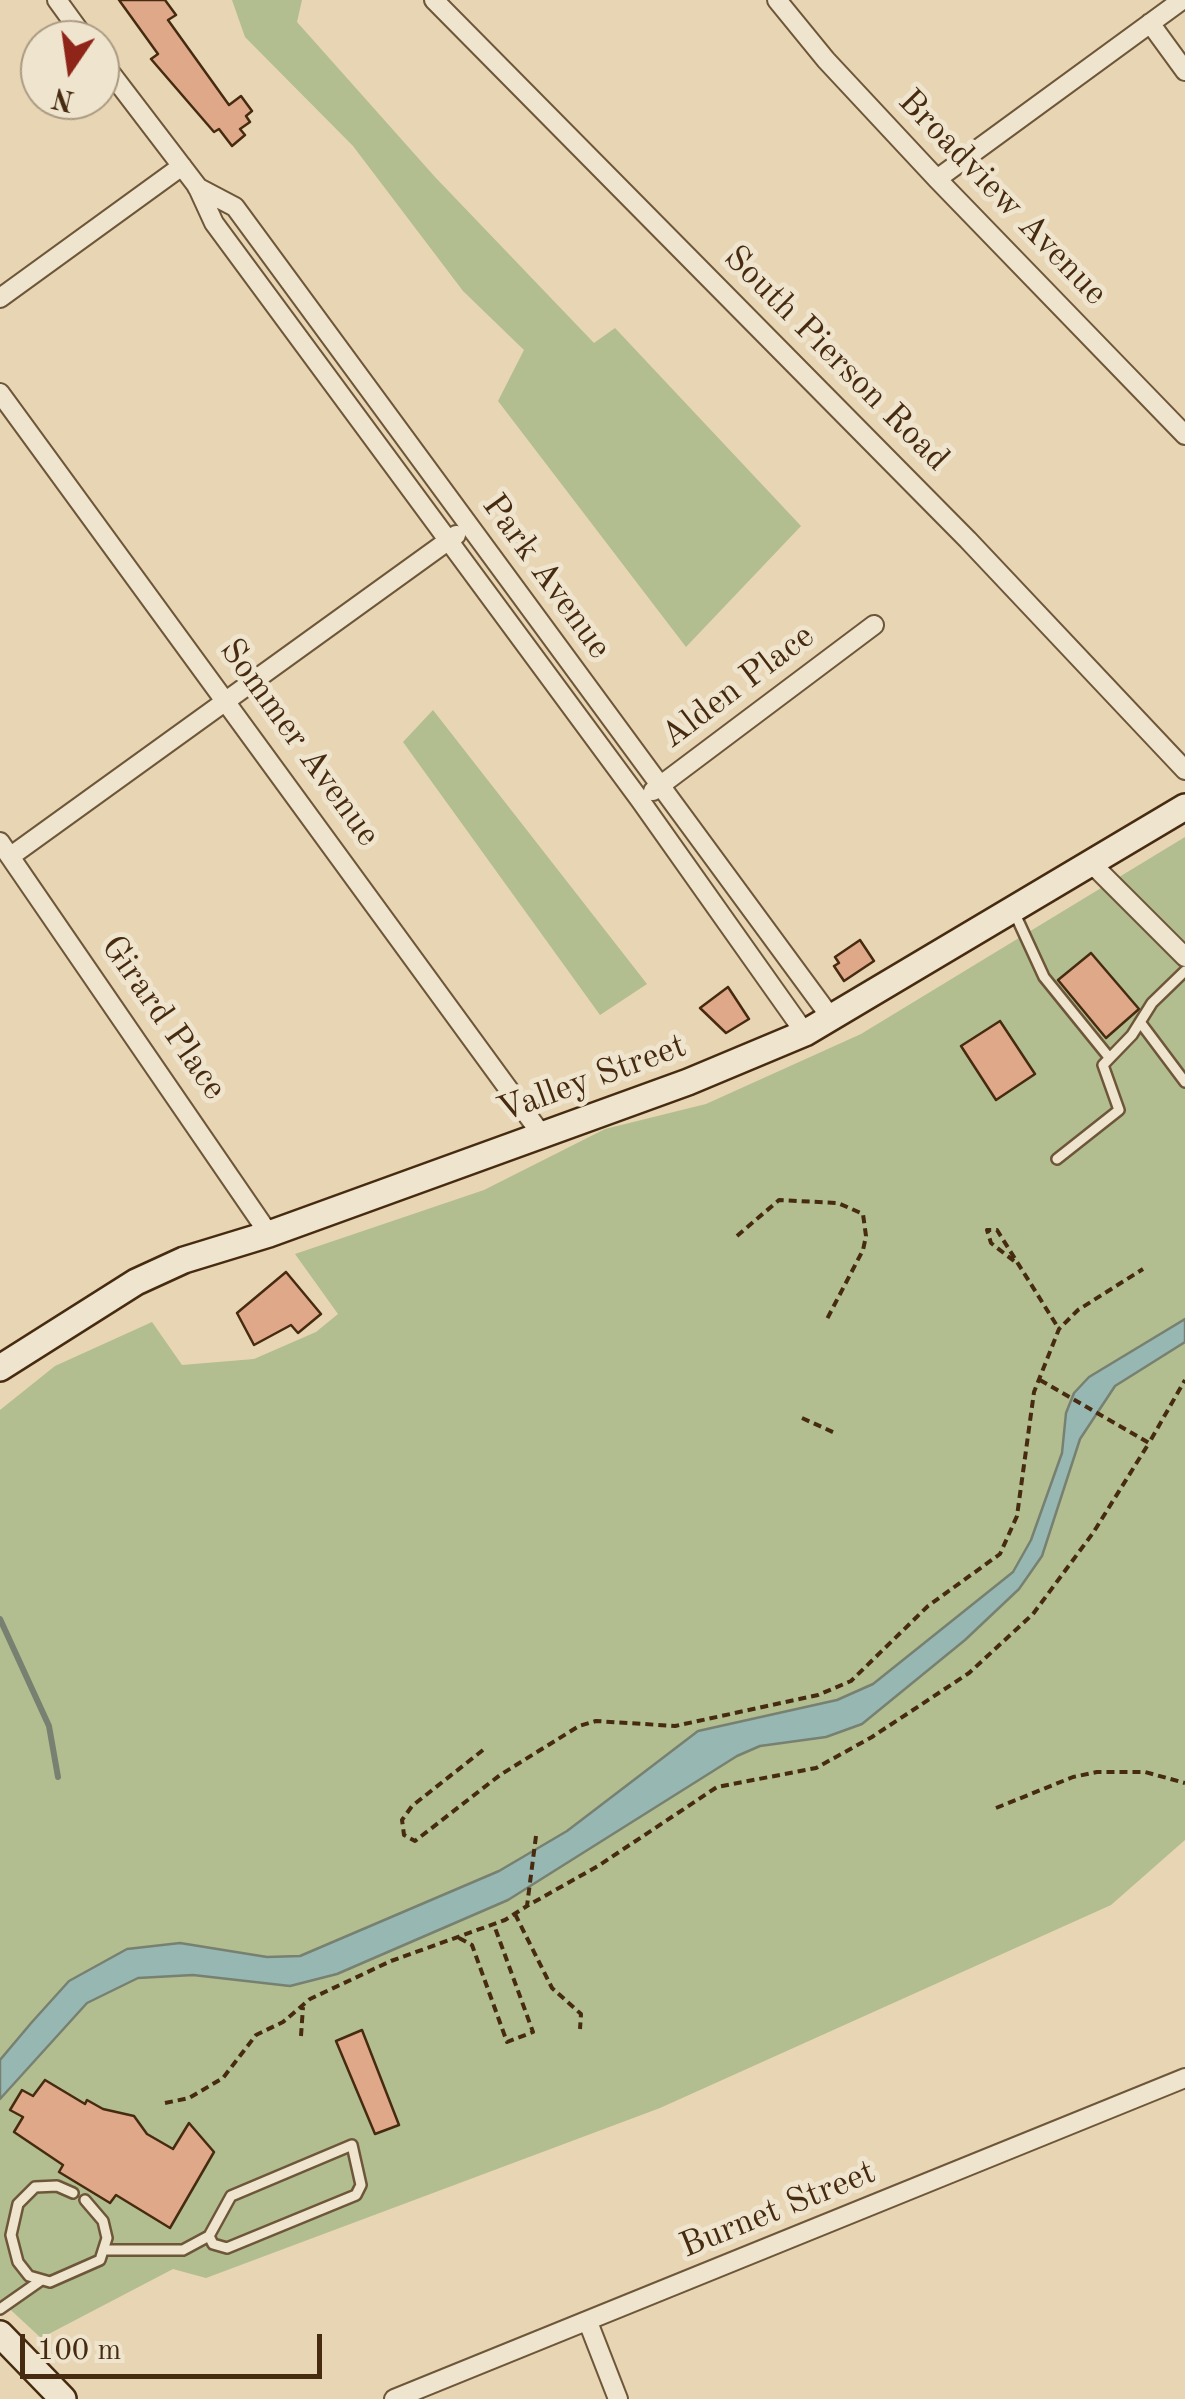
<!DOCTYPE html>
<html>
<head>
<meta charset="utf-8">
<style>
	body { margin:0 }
	#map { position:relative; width:1185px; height:2399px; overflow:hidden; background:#e7d5b3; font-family:"Old Standard TT",serif }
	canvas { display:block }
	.north { position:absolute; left:20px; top:20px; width:100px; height:100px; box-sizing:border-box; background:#efe4ce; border:2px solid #ab9a82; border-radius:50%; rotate:193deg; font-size:28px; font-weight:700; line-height:40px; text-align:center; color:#462b10 }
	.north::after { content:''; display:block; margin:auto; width:35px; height:45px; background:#8f2418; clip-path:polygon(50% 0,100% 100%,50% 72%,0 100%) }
	.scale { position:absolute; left:20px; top:2334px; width:302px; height:45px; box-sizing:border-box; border:5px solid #462b10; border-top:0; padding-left:12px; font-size:30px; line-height:35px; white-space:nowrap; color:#462b10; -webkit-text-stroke:8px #efe4ce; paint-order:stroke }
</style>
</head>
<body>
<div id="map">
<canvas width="1185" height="2399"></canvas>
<div class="north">N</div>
<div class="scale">100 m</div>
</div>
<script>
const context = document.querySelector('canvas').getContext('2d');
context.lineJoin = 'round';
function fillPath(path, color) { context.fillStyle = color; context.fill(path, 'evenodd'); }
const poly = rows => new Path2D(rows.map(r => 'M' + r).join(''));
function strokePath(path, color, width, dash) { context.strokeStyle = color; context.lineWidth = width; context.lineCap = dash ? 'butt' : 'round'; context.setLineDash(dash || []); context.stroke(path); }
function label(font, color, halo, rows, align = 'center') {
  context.font = font + ' "Old Standard TT",serif'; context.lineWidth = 10; context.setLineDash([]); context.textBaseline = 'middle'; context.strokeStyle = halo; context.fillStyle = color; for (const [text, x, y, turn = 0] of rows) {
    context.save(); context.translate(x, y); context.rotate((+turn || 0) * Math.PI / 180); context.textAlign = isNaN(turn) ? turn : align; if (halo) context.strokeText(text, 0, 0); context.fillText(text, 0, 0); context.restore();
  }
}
fillPath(poly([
	[232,0,302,0,297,22,435,177,594,343,615,328,801,526,686,647,498,401,524,350,463,291,353,146,245,37],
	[433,710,647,984,600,1015,403,742],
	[1185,837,1185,1840,1111,1905,660,2108,206,2278,173,2269,41,2338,0,2300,0,1410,55,1366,152,1322,182,1365,254,1359,316,1332,338,1314,295,1254,484,1190,605,1129,706,1104,861,1034]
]), '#b2be8f');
const water = poly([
	[1185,1319,1185,1342,1115,1386,1080,1439,1042,1556,1019,1589,965,1640,862,1724,826,1737,760,1746,737,1756,508,1900,337,1974,290,1986,193,1975,138,1978,87,2003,0,2099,0,2060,32,2022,69,1981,127,1949,180,1943,267,1957,300,1956,499,1871,567,1831,698,1731,837,1700,873,1684,1013,1572,1031,1540,1062,1453,1066,1413,1074,1393,1089,1377,1185,1319]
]);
fillPath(water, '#97b8b2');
strokePath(water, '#778071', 2.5);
strokePath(poly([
	[0,1619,49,1726,58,1777]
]), '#778071', 6);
const building = poly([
	[119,0,165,0,176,15,168,20,229,105,241,96,252,111,246,116,250,122,240,129,245,135,232,146,219,129,214,132,151,59,158,54,119,0],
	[860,940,874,961,844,981,834,966,839,963,835,957,860,940],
	[1091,953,1139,1009,1106,1038,1058,980,1091,953],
	[728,987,749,1019,726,1033,700,1008,728,987],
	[1000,1021,1035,1074,996,1100,961,1046,1000,1021],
	[286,1272,321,1314,298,1333,291,1325,254,1345,237,1313,286,1272],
	[362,2030,399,2125,375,2134,336,2041,362,2030],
	[45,2080,85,2104,87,2100,103,2109,134,2116,147,2134,173,2149,189,2123,214,2152,170,2228,116,2195,110,2203,59,2172,63,2165,14,2132,23,2117,10,2110,22,2090,33,2096,45,2080]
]);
fillPath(building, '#dfa889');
strokePath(building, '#462b10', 2.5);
const lane = poly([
	[1015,914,1044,977,1108,1056],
	[1140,1022,1185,1082],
	[1057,1159,1119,1110,1103,1065,1132,1035,1152,1003,1185,971],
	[73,2193,57,2186,35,2187,18,2204,11,2235,18,2262,29,2276,50,2282,100,2260,107,2238,103,2221,85,2200],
	[106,2250,183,2250,209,2236,231,2196,352,2145,361,2185,356,2195,227,2248,213,2244,209,2236],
	[0,2309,40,2281]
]);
const street = poly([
	[57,0,86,40],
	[434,0,968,540,1185,770],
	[777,0,826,60,937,179,1185,435],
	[1150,23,1185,71],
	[100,59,197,186,214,223,640,800,805,1033],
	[937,179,1182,0],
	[197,187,235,207,832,1019],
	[0,298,182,166],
	[0,393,542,1135],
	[653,791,874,625],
	[0,842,269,1234],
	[11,856,456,535],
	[1092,864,1185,957],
	[588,2322,618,2399],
	[394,2399,1185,2078]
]);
const secondary = poly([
	[0,1368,136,1282,184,1260,269,1234,688,1082,805,1033,1185,807],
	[0,2334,63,2399]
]);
strokePath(lane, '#6e5639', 14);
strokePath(street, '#6e5639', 22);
strokePath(secondary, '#462b10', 30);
strokePath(poly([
	[737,1236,779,1200,838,1203,863,1214,866,1236,863,1250,827,1319],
	[1014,1261,991,1243,987,1230,997,1230,1059,1329],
	[1040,1380,1149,1443,1185,1380],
	[802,1418,835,1433],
	[483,1750,412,1806,402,1820,404,1835,415,1841,500,1775,579,1726,596,1721,675,1726,818,1695,851,1681,928,1606,1000,1554,1017,1516,1034,1392,1059,1329,1078,1310,1143,1269],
	[996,1808,1073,1777,1097,1772,1145,1772,1185,1783],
	[536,1836,527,1906,598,1866,717,1787,816,1768,872,1737,969,1673,1033,1614,1093,1533,1149,1443],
	[515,1914,552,1988,581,2014,580,2029],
	[459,1938,472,1945,507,2042,533,2032,494,1925],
	[301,2036,303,2007],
	[165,2103,189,2098,223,2078,256,2035,283,2022,310,1999,391,1961,505,1920,527,1906]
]), '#462b10', 4, [8, 5]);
strokePath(lane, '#efe4ce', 9);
strokePath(street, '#efe4ce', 18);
strokePath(secondary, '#efe4ce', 25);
label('35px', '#462b10', '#efe4ce', [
	["Broadview Avenue",1002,198,46],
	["South Pierson Road",836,359,45],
	["Park Avenue",546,577,54],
	["Alden Place",738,687,-37],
	["Sommer Avenue",299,743,54],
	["Girard Place",163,1018,55],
	["Valley Street",592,1079,-20],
	["Burnet Street",778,2210,-22]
]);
</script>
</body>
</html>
